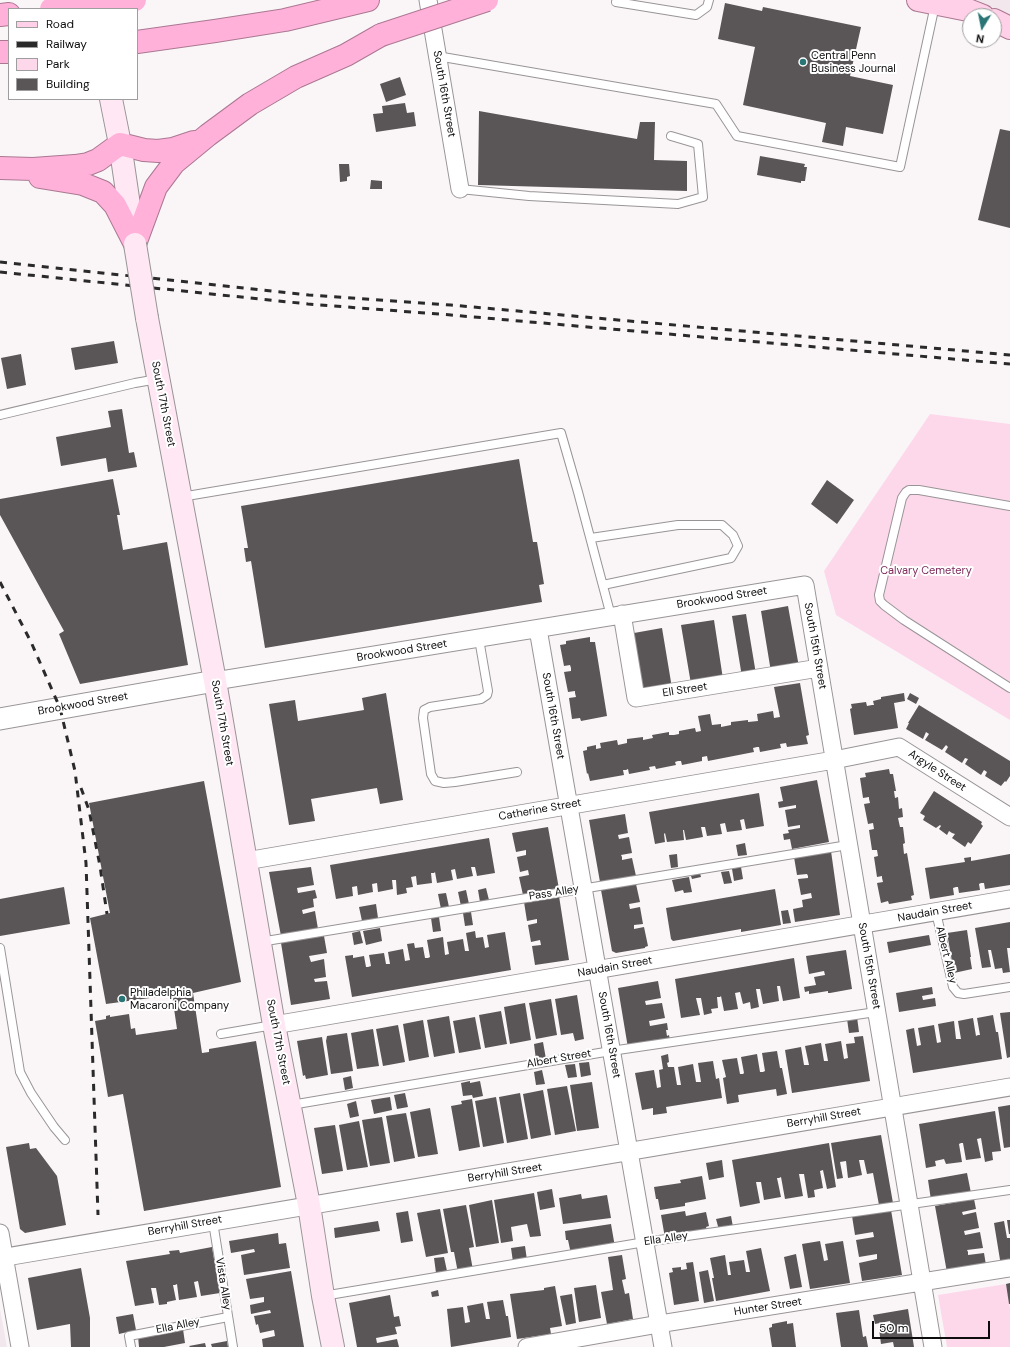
<!DOCTYPE html>
<html>
<head>
<meta charset="utf-8">
<style>
	body { margin:0 }
	#map { position:relative; width:1010px; height:1347px; overflow:hidden; background:#faf6f8; font-family:"DM Sans",sans-serif }
	canvas { display:block }
	.legend { position:absolute; left:8px; top:8px; width:130px; height:92px; box-sizing:border-box; background:#fff; border:1px solid #9f9e9e; margin:0; padding:5px 7px; list-style:none; font-size:12px; color:#0e0d0d }
	.legend li { display:flex; align-items:center; gap:8px; height:20px }
	.legend b { width:20px; border:1px solid #9f9e9e }
	.north { position:absolute; left:962px; top:8px; width:40px; height:40px; box-sizing:border-box; background:#fff; border:1px solid #9f9e9e; border-radius:50%; rotate:190deg; font-size:11px; font-weight:700; line-height:16px; text-align:center; color:#0e0d0d }
	.north::after { content:''; display:block; margin:auto; width:14px; height:18px; background:#2a7576; clip-path:polygon(50% 0,100% 100%,50% 72%,0 100%) }
	.scale { position:absolute; left:872px; top:1321px; width:118px; height:18px; box-sizing:border-box; border:2px solid #0e0d0d; border-top:0; padding-left:5px; font-size:12px; line-height:14px; white-space:nowrap; color:#0e0d0d; -webkit-text-stroke:3px #fff; paint-order:stroke }
</style>
</head>
<body>
<div id="map">
<canvas width="1010" height="1347"></canvas>
<ul class="legend">
<li><b style="height:5px;background:#ffd0e8"></b>Road</li>
<li><b style="height:5px;background:#2b2a2a"></b>Railway</li>
<li><b style="height:11px;background:#fdd8ea"></b>Park</li>
<li><b style="height:11px;background:#5a5658"></b>Building</li>
</ul>
<div class="north">N</div>
<div class="scale">50 m</div>
</div>
<script>
const context = document.querySelector('canvas').getContext('2d');
context.lineJoin = 'round';
function fillPath(path, color) { context.fillStyle = color; context.fill(path, 'evenodd'); }
const poly = rows => new Path2D(rows.map(r => 'M' + r).join(''));
function strokePath(path, color, width, dash) { context.strokeStyle = color; context.lineWidth = width; context.lineCap = dash ? 'butt' : 'round'; context.setLineDash(dash || []); context.stroke(path); }
function label(font, color, halo, rows, align = 'center') {
  context.font = font + ' "DM Sans",sans-serif'; context.lineWidth = 4; context.setLineDash([]); context.textBaseline = 'middle'; context.strokeStyle = halo; context.fillStyle = color; for (const [text, x, y, turn = 0] of rows) {
    context.save(); context.translate(x, y); context.rotate((+turn || 0) * Math.PI / 180); context.textAlign = isNaN(turn) ? turn : align; if (halo) context.strokeText(text, 0, 0); context.fillText(text, 0, 0); context.restore();
  }
}
fillPath(poly([
	[976,0,1010,0,1010,19],
	[0,1309,7,1347,0,1347]
]), '#f2e7ec');
fillPath(poly([
	[930,414,1010,424,1010,720,836,615,824,571],
	[1006,1284,1010,1308,1010,1347,947,1347,938,1295]
]), '#fdd8ea');
fillPath(poly([
	[725,3,762,11,763,7,861,27,850,76,893,85,883,134,846,127,843,146,822,142,826,123,743,105,755,47,718,39],
	[400,77,406,95,386,102,380,84],
	[405,103,407,113,414,112,416,126,376,132,373,114,383,113,382,106],
	[479,111,637,139,640,122,655,122,654,160,687,161,687,191,478,185],
	[1000,129,1010,131,1010,228,978,220],
	[760,156,805,164,804,167,807,167,805,181,801,181,801,183,757,175],
	[339,164,349,164,350,176,347,177,347,181,340,182],
	[371,180,382,181,382,189,370,189],
	[114,341,118,363,75,370,71,348],
	[21,354,26,385,7,389,1,358],
	[122,409,129,453,134,452,137,467,108,472,106,458,61,466,56,437,111,427,108,411],
	[519,459,533,542,537,542,544,584,539,585,542,602,265,648,251,561,246,562,244,548,248,548,241,506],
	[113,479,120,515,117,515,123,550,167,542,188,665,80,684,59,634,64,631,0,515,0,499],
	[827,480,854,500,837,524,811,504],
	[788,606,799,667,771,672,761,611],
	[746,614,756,674,742,677,732,616],
	[714,620,723,679,691,684,681,625],
	[662,628,672,688,644,693,634,633],
	[590,637,590,642,595,642,607,716,581,721,580,718,572,719,569,698,576,697,575,693,575,691,568,692,564,672,571,671,571,668,570,665,564,666,560,645,566,644,566,641],
	[800,683,809,735,806,736,808,744,787,747,786,743,780,744,781,748,760,752,759,747,757,747,753,748,754,752,708,761,707,756,702,757,702,761,682,765,681,761,678,761,675,762,676,765,656,769,655,766,649,767,650,770,629,774,628,769,626,770,623,770,624,775,590,781,588,773,587,774,583,751,587,750,587,747,596,745,596,749,601,748,600,743,617,740,618,745,627,743,627,739,643,737,643,740,653,738,652,735,669,732,669,735,674,735,679,734,679,731,695,728,696,732,701,731,698,716,710,714,712,725,721,724,721,727,731,725,731,722,748,720,748,722,758,721,757,714,773,711,774,718,780,717,774,687],
	[386,693,403,800,380,804,377,788,311,799,315,821,289,825,269,704,295,700,298,721,364,710,362,698],
	[904,693,905,701,894,703,898,728,854,735,850,709,852,708,851,704,866,702,867,706,872,705,874,705,873,701,881,699,881,697],
	[910,693,919,698,916,704,907,699],
	[919,705,1010,761,1010,776,1006,782,1005,781,1001,786,985,776,987,772,984,770,981,775,965,764,968,759,965,758,962,763,945,752,948,747,946,745,942,750,925,740,929,734,926,732,923,739,906,729,909,723,908,723],
	[889,769,890,774,893,774,896,791,894,791,895,798,898,797,899,809,902,808,903,817,898,818,900,827,903,827,905,843,903,844,904,854,907,853,914,895,911,896,912,900,889,904,888,901,881,903,877,883,883,882,882,878,882,876,877,877,874,857,878,856,877,850,872,850,869,830,874,829,873,823,868,824,864,804,870,803,869,799,869,797,863,798,860,778,866,777,865,773],
	[817,780,829,842,792,849,790,839,784,840,783,834,789,833,788,830,800,828,800,825,788,827,785,810,796,808,796,805,779,808,778,802,783,801,780,787],
	[204,781,241,982,193,993,202,1053,209,1052,209,1049,256,1041,281,1187,144,1211,123,1094,108,1097,95,1021,106,1019,106,1016,110,1015,110,1017,129,1014,131,1029,135,1028,136,1035,177,1029,172,995,106,1004,90,918,110,913,89,803],
	[934,791,982,822,981,824,983,826,971,844,968,842,965,847,952,838,955,834,952,833,949,831,947,835,939,829,941,826,940,825,936,828,923,820,925,816,920,813],
	[759,793,764,826,746,829,744,819,740,820,742,830,727,832,725,823,720,824,722,834,707,836,705,827,701,827,703,837,686,840,684,830,683,830,684,840,667,842,665,833,664,834,665,842,655,844,649,812],
	[625,814,628,833,618,835,619,839,629,837,632,853,621,855,622,857,622,860,632,858,636,876,600,882,589,820],
	[548,827,559,889,523,895,519,877,529,875,528,870,520,872,517,857,526,855,526,850,516,852,512,833],
	[489,838,495,873,477,876,475,867,471,867,473,876,457,879,455,869,451,870,453,880,437,883,435,872,434,873,431,873,432,883,417,885,416,876,411,877,413,887,406,888,407,893,397,895,396,880,392,880,393,889,378,892,377,883,372,884,373,892,358,895,357,886,352,887,353,896,336,899,330,865],
	[745,843,747,855,738,856,736,845],
	[831,851,840,915,795,922,793,909,803,907,802,900,812,898,811,893,801,895,798,879,808,878,808,876,807,874,797,875,794,857],
	[677,854,678,867,671,868,669,855],
	[1010,854,1010,885,985,889,984,883,981,883,979,884,980,890,959,893,958,887,956,887,953,888,954,895,930,899,925,868,965,862,964,858,971,857,971,861],
	[311,867,314,885,297,888,298,893,315,890,317,898,313,899,314,907,302,910,303,914,315,911,318,929,281,936,269,872],
	[741,867,743,879,734,881,732,869],
	[729,871,732,883,724,884,721,872],
	[700,873,701,877,692,879,691,876],
	[689,877,692,892,684,893,683,890,675,892,672,880],
	[636,884,640,902,629,904,630,909,640,907,643,924,634,925,634,929,644,927,648,946,645,947,645,948,616,953,612,951,601,890],
	[64,887,70,924,0,936,0,899],
	[486,888,489,900,480,902,478,890],
	[775,889,781,925,741,932,741,929,673,941,671,939,666,908],
	[466,890,469,904,461,906,458,892],
	[446,893,449,907,441,909,438,894],
	[559,896,569,960,535,965,532,946,541,945,540,940,531,942,528,925,537,923,537,919,527,921,524,902],
	[376,904,378,918,362,921,359,907],
	[788,910,791,923,783,924,781,911],
	[471,912,473,925,465,926,463,913],
	[439,917,441,931,433,932,431,918],
	[1010,922,1010,948,1007,948,1010,972,1003,973,1002,968,995,969,991,950,988,950,991,967,982,968,975,928],
	[380,928,382,941,366,945,363,931],
	[967,930,971,957,970,957,972,969,954,973,947,933],
	[360,931,363,943,354,945,352,933],
	[475,931,476,938,483,937,485,948,489,947,487,935,505,932,511,970,352,997,345,956,353,955,353,958,364,956,366,967,368,967,371,966,369,955,384,953,386,964,390,964,388,952,403,949,405,961,410,960,407,944,414,943,415,948,423,947,425,958,428,958,430,957,427,940,443,937,445,955,449,954,447,942,463,939,465,951,469,951,466,933],
	[929,935,931,945,889,953,887,942],
	[324,936,327,953,309,956,311,962,324,959,326,977,314,979,315,982,327,981,330,999,291,1005,281,943],
	[846,950,852,989,830,993,828,993,828,991,809,994,809,991,805,992,804,987,816,985,814,977,825,975,824,971,809,974,806,956],
	[794,958,800,998,783,1001,780,986,777,986,779,1001,763,1004,760,989,756,989,759,1007,751,1009,750,1002,743,1004,740,992,735,993,738,1009,724,1011,721,996,720,997,717,997,718,1008,711,1009,712,1013,704,1015,701,998,696,998,700,1015,681,1018,675,979],
	[658,981,661,998,645,1001,646,1005,662,1003,665,1018,649,1021,650,1026,667,1023,668,1030,666,1030,667,1036,669,1035,670,1040,628,1048,618,988],
	[932,987,933,994,922,996,923,1000,935,998,936,1006,899,1012,896,993],
	[577,995,584,1039,575,1041,573,1033,561,1035,555,999],
	[551,999,557,1035,536,1039,529,1003],
	[525,1003,531,1040,510,1044,504,1007],
	[501,1011,507,1044,485,1048,479,1015],
	[1010,1012,1010,1057,1007,1058,1000,1013],
	[993,1015,996,1032,998,1032,1002,1059,913,1073,906,1030,914,1028,917,1046,921,1045,918,1028,934,1025,937,1043,941,1042,938,1024,954,1021,956,1039,961,1039,958,1021,973,1018,976,1036,978,1035,980,1035,977,1018],
	[449,1016,455,1053,434,1057,427,1020],
	[475,1017,481,1049,459,1053,453,1021],
	[857,1017,859,1032,849,1033,847,1019],
	[423,1020,429,1057,409,1061,403,1024],
	[398,1025,405,1062,383,1066,376,1029],
	[373,1029,379,1066,357,1069,351,1033],
	[347,1033,353,1071,331,1074,326,1041,327,1036],
	[863,1036,870,1081,792,1093,785,1050,801,1047,804,1065,809,1065,805,1046,821,1043,824,1061,828,1061,825,1044,841,1041,844,1059,848,1058,846,1044,855,1043,854,1037],
	[322,1037,328,1075,306,1079,305,1075,303,1076,297,1041],
	[543,1042,546,1059,536,1060,534,1044],
	[777,1051,780,1068,782,1068,787,1094,777,1096,776,1089,738,1095,739,1102,727,1104,723,1078,726,1077,722,1060,737,1058,740,1074,743,1074,744,1073,741,1057,757,1054,760,1072,763,1072,765,1071,762,1053],
	[668,1054,669,1062,667,1063,668,1067,674,1067,677,1085,681,1085,678,1067,693,1064,696,1082,701,1082,698,1063,713,1061,716,1079,719,1078,722,1098,666,1107,667,1113,653,1115,653,1108,642,1110,635,1073,654,1070,657,1088,661,1087,659,1070,663,1069,661,1056],
	[589,1062,591,1075,581,1077,579,1063],
	[575,1064,577,1077,568,1078,565,1065],
	[542,1070,545,1084,536,1085,534,1072],
	[351,1076,353,1088,345,1090,343,1078],
	[470,1081,470,1083,480,1081,483,1096,473,1098,472,1095,463,1096,461,1083],
	[592,1082,599,1128,577,1131,570,1085],
	[567,1086,576,1131,555,1135,547,1089],
	[543,1090,551,1135,531,1139,523,1094],
	[405,1093,408,1107,397,1109,394,1095],
	[520,1093,528,1139,507,1143,499,1097],
	[390,1097,392,1110,374,1114,371,1100],
	[496,1097,504,1143,483,1147,475,1101],
	[472,1099,480,1147,459,1151,451,1106,462,1104,461,1101],
	[356,1101,359,1116,350,1118,347,1104],
	[1010,1105,1010,1147,1004,1148,998,1107],
	[430,1108,438,1154,418,1157,410,1112],
	[995,1111,1001,1151,992,1152,993,1160,985,1162,981,1138,977,1139,981,1158,966,1160,963,1143,961,1143,959,1144,962,1162,946,1164,944,1159,935,1161,936,1166,926,1168,919,1124],
	[406,1113,415,1158,394,1162,386,1116],
	[382,1117,390,1163,370,1166,362,1120],
	[359,1121,368,1167,347,1170,339,1125],
	[335,1125,343,1171,322,1174,314,1128],
	[881,1135,893,1203,879,1205,873,1173,867,1174,864,1160,859,1160,862,1175,848,1178,846,1161,840,1162,843,1178,837,1179,831,1143],
	[29,1143,30,1149,36,1148,57,1176,66,1225,25,1233,20,1229,6,1147],
	[829,1143,836,1187,827,1189,823,1170,820,1171,823,1188,814,1190,815,1197,808,1198,804,1174,799,1174,803,1196,785,1199,781,1177,779,1178,777,1178,781,1197,764,1200,761,1182,756,1182,760,1203,740,1207,732,1160],
	[722,1160,724,1177,709,1180,706,1163],
	[967,1173,971,1193,931,1200,928,1180],
	[702,1176,706,1199,685,1203,685,1206,660,1210,658,1199,656,1199,654,1187,681,1183,680,1180],
	[552,1189,555,1207,540,1210,537,1192],
	[534,1193,541,1236,530,1237,527,1224,511,1227,513,1241,501,1243,494,1200],
	[581,1194,582,1199,607,1195,611,1218,563,1224,559,1198],
	[974,1199,976,1209,962,1212,963,1215,976,1212,979,1228,964,1231,965,1235,980,1232,983,1248,967,1250,968,1252,968,1255,984,1253,987,1271,948,1278,935,1206],
	[492,1200,499,1243,476,1247,469,1205],
	[466,1205,474,1247,469,1248,473,1270,458,1273,454,1252,451,1252,443,1209],
	[440,1209,448,1253,426,1257,417,1213],
	[891,1210,902,1275,862,1281,859,1263,877,1259,877,1254,859,1257,856,1240,874,1237,873,1232,855,1235,852,1216],
	[408,1211,413,1241,401,1243,396,1213],
	[685,1211,686,1216,706,1212,709,1226,706,1227,707,1231,665,1238,661,1215],
	[731,1216,733,1227,719,1230,716,1219],
	[1007,1220,1010,1220,1010,1234,1009,1234],
	[378,1221,380,1231,335,1238,334,1228],
	[1004,1221,1007,1238,1010,1238,1010,1264,1001,1266,994,1223],
	[611,1224,615,1247,571,1254,568,1240,566,1240,565,1231],
	[278,1233,279,1244,286,1243,290,1268,244,1275,241,1255,255,1252,254,1249,231,1253,229,1241],
	[820,1241,824,1261,828,1260,825,1244,843,1241,850,1283,810,1289,802,1244],
	[525,1246,527,1260,513,1262,511,1248],
	[212,1247,220,1293,201,1296,198,1281,194,1282,197,1297,179,1300,177,1284,175,1285,173,1285,176,1300,167,1302,167,1304,159,1305,156,1288,151,1288,154,1303,135,1306,126,1261,170,1254,169,1251,179,1250,180,1253],
	[761,1248,770,1291,716,1301,712,1278,714,1278,710,1258,725,1255,728,1275,731,1275,729,1262,744,1260,746,1272,750,1272,746,1251],
	[796,1254,802,1287,790,1289,784,1257],
	[622,1255,626,1279,622,1280,625,1294,629,1293,633,1319,607,1324,601,1292,613,1290,608,1257],
	[444,1257,447,1271,436,1273,434,1258],
	[693,1262,699,1301,674,1305,669,1273,673,1272,672,1268,681,1267,681,1270,687,1269,686,1263],
	[81,1268,90,1318,90,1347,71,1347,70,1324,37,1330,28,1278],
	[708,1270,714,1301,704,1303,699,1272],
	[291,1271,304,1347,263,1347,262,1339,275,1336,274,1330,260,1333,258,1324,256,1325,254,1316,271,1313,270,1310,251,1314,250,1305,264,1302,264,1297,250,1299,246,1279],
	[1010,1283,1010,1304,1009,1304,1006,1284],
	[596,1285,601,1318,579,1322,574,1288],
	[555,1286,562,1326,550,1328,551,1334,517,1339,510,1294,544,1290,544,1288],
	[438,1290,439,1296,432,1297,431,1292],
	[572,1294,576,1323,566,1325,560,1296],
	[390,1295,394,1317,399,1316,401,1326,395,1327,397,1334,376,1338,377,1343,397,1339,399,1347,357,1347,349,1303],
	[503,1300,506,1316,508,1316,511,1337,451,1347,447,1309,463,1307,465,1323,470,1322,467,1306,483,1303,486,1319,490,1319,487,1302],
	[908,1309,914,1347,894,1347,893,1342,881,1344,879,1329,891,1327,890,1321,875,1324,873,1315],
	[859,1310,863,1337,866,1336,868,1347,841,1347,836,1313],
	[133,1314,136,1330,119,1334,116,1317],
	[787,1321,787,1324,793,1323,796,1347,772,1347,769,1328,772,1327,772,1324],
	[183,1329,185,1343,164,1347,139,1347,138,1336],
	[227,1341,228,1347,212,1347,211,1344],
	[205,1343,206,1347,190,1347,189,1346]
]), '#5a5658');
const service = poly([
	[616,2,696,15,707,7,709,0],
	[437,56,716,104,737,136,900,167,935,5],
	[460,189,529,196,678,204,703,197,698,144,671,136],
	[0,415,135,383,158,379],
	[181,497,561,433,578,492,611,616],
	[1010,506,919,490,909,490,906,492,902,498,879,595,880,601,884,605,904,620,1010,688],
	[591,538,678,525,722,525,733,535,738,546,731,558,603,585],
	[479,639,488,691,487,695,481,699,430,707,424,710,423,718,431,774,435,781,444,783,455,782,517,772],
	[936,912,953,987,958,993,964,994,1010,987],
	[260,942,848,845],
	[0,948,20,1072,31,1093,54,1127,65,1140],
	[221,1034,273,1025],
	[291,1105,611,1051,876,1012],
	[213,1222,233,1347],
	[323,1296,645,1242,1010,1190],
	[131,1347,129,1336,228,1317]
]);
const minor = poly([
	[428,0,460,189],
	[622,614,636,698,819,668],
	[538,629,663,1347],
	[215,681,805,585,933,1347],
	[246,861,834,760,899,747,1010,817],
	[274,1025,1010,899],
	[0,1233,20,1347],
	[0,1258,1010,1087],
	[527,1347,659,1324,1010,1268]
]);
const tertiary = poly([
	[0,719,215,681]
]);
const secondary = poly([
	[111,99,120,144,134,239],
	[147,318,215,681,274,1025,309,1205,323,1296,333,1347]
]);
const primary = poly([
	[918,0,968,10,983,16],
	[994,20,1010,28]
]);
const motorway = poly([
	[0,15,9,14],
	[137,42,215,31,285,20,368,0],
	[0,52,9,52],
	[0,168,33,169,75,166,88,164,98,160,120,144,144,150,158,151,173,149,194,142],
	[40,177,83,184,103,192,115,205,135,244],
	[135,244,156,187,174,163,208,135,250,104,296,77,346,55,381,35]
]);
strokePath(service, '#999597', 10);
strokePath(minor, '#999597', 19);
strokePath(tertiary, '#999597', 23);
strokePath(secondary, '#999597', 24);
strokePath(primary, '#ab7892', 24);
strokePath(motorway, '#ab7892', 24);
strokePath(service, '#fff', 8);
strokePath(minor, '#fff', 17);
strokePath(tertiary, '#fff', 21);
strokePath(secondary, '#ffe8f4', 22);
strokePath(primary, '#ffd0e8', 22);
strokePath(motorway, '#ffb1d9', 22);
strokePath(poly([
	[0,262,309,295,451,305,1010,355],
	[0,272,308,304,451,315,1010,364],
	[0,582,31,642,60,708,75,771,86,863,98,1215],
	[81,788,89,810,100,866,107,914]
]), '#2b2a2a', 3, [7, 7]);
const secondaryBridge = poly([
	[135,244,147,318]
]);
const motorwayBridge = poly([
	[51,9,135,0],
	[381,35,487,0]
]);
strokePath(secondaryBridge, '#999597', 24, []);
strokePath(motorwayBridge, '#ab7892', 24, []);
strokePath(secondaryBridge, '#ffe8f4', 22);
strokePath(motorwayBridge, '#ffb1d9', 22);
for (const [x, y, r, color] of [
	[803,62,4,"#2a7576"],
	[122,999,4,"#2a7576"]
]) { const dot = new Path2D(); dot.arc(x, y, r, 0, 2 * Math.PI); context.fillStyle = color; context.fill(dot); strokePath(dot, '#fff', 1.5); }
label('11px', '#0e0d0d', '#fff', [
	["Central Penn",811,56],
	["Business Journal",811,69],
	["Philadelphia",130,993],
	["Macaroni Company",130,1006]
], 'left');
label('11px', '#0e0d0d', '#fff', [
	["South 16th Street",444,94,80],
	["South 17th Street",163,404,79],
	["Brookwood Street",722,598,-9],
	["South 15th Street",815,646,80],
	["Brookwood Street",402,651,-9],
	["Ell Street",685,690,-9],
	["Brookwood Street",83,704,-10],
	["South 16th Street",553,716,80],
	["South 17th Street",222,723,80],
	["Argyle Street",937,771,33],
	["Catherine Street",540,810,-10],
	["Pass Alley",554,893,-9],
	["Naudain Street",935,912,-10],
	["Albert Alley",946,955,76],
	["South 15th Street",869,966,80],
	["Naudain Street",615,967,-10],
	["South 16th Street",609,1035,80],
	["South 17th Street",278,1042,79],
	["Albert Street",559,1059,-10],
	["Berryhill Street",824,1118,-10],
	["Berryhill Street",505,1173,-9],
	["Berryhill Street",185,1226,-10],
	["Ella Alley",666,1239,-8],
	["Vista Alley",223,1284,81],
	["Hunter Street",768,1307,-9],
	["Ella Alley",178,1326,-11]
]);
label('11px', '#7e2c5c', '#fff', [
	["Calvary Cemetery",926,571]
]);
</script>
</body>
</html>
